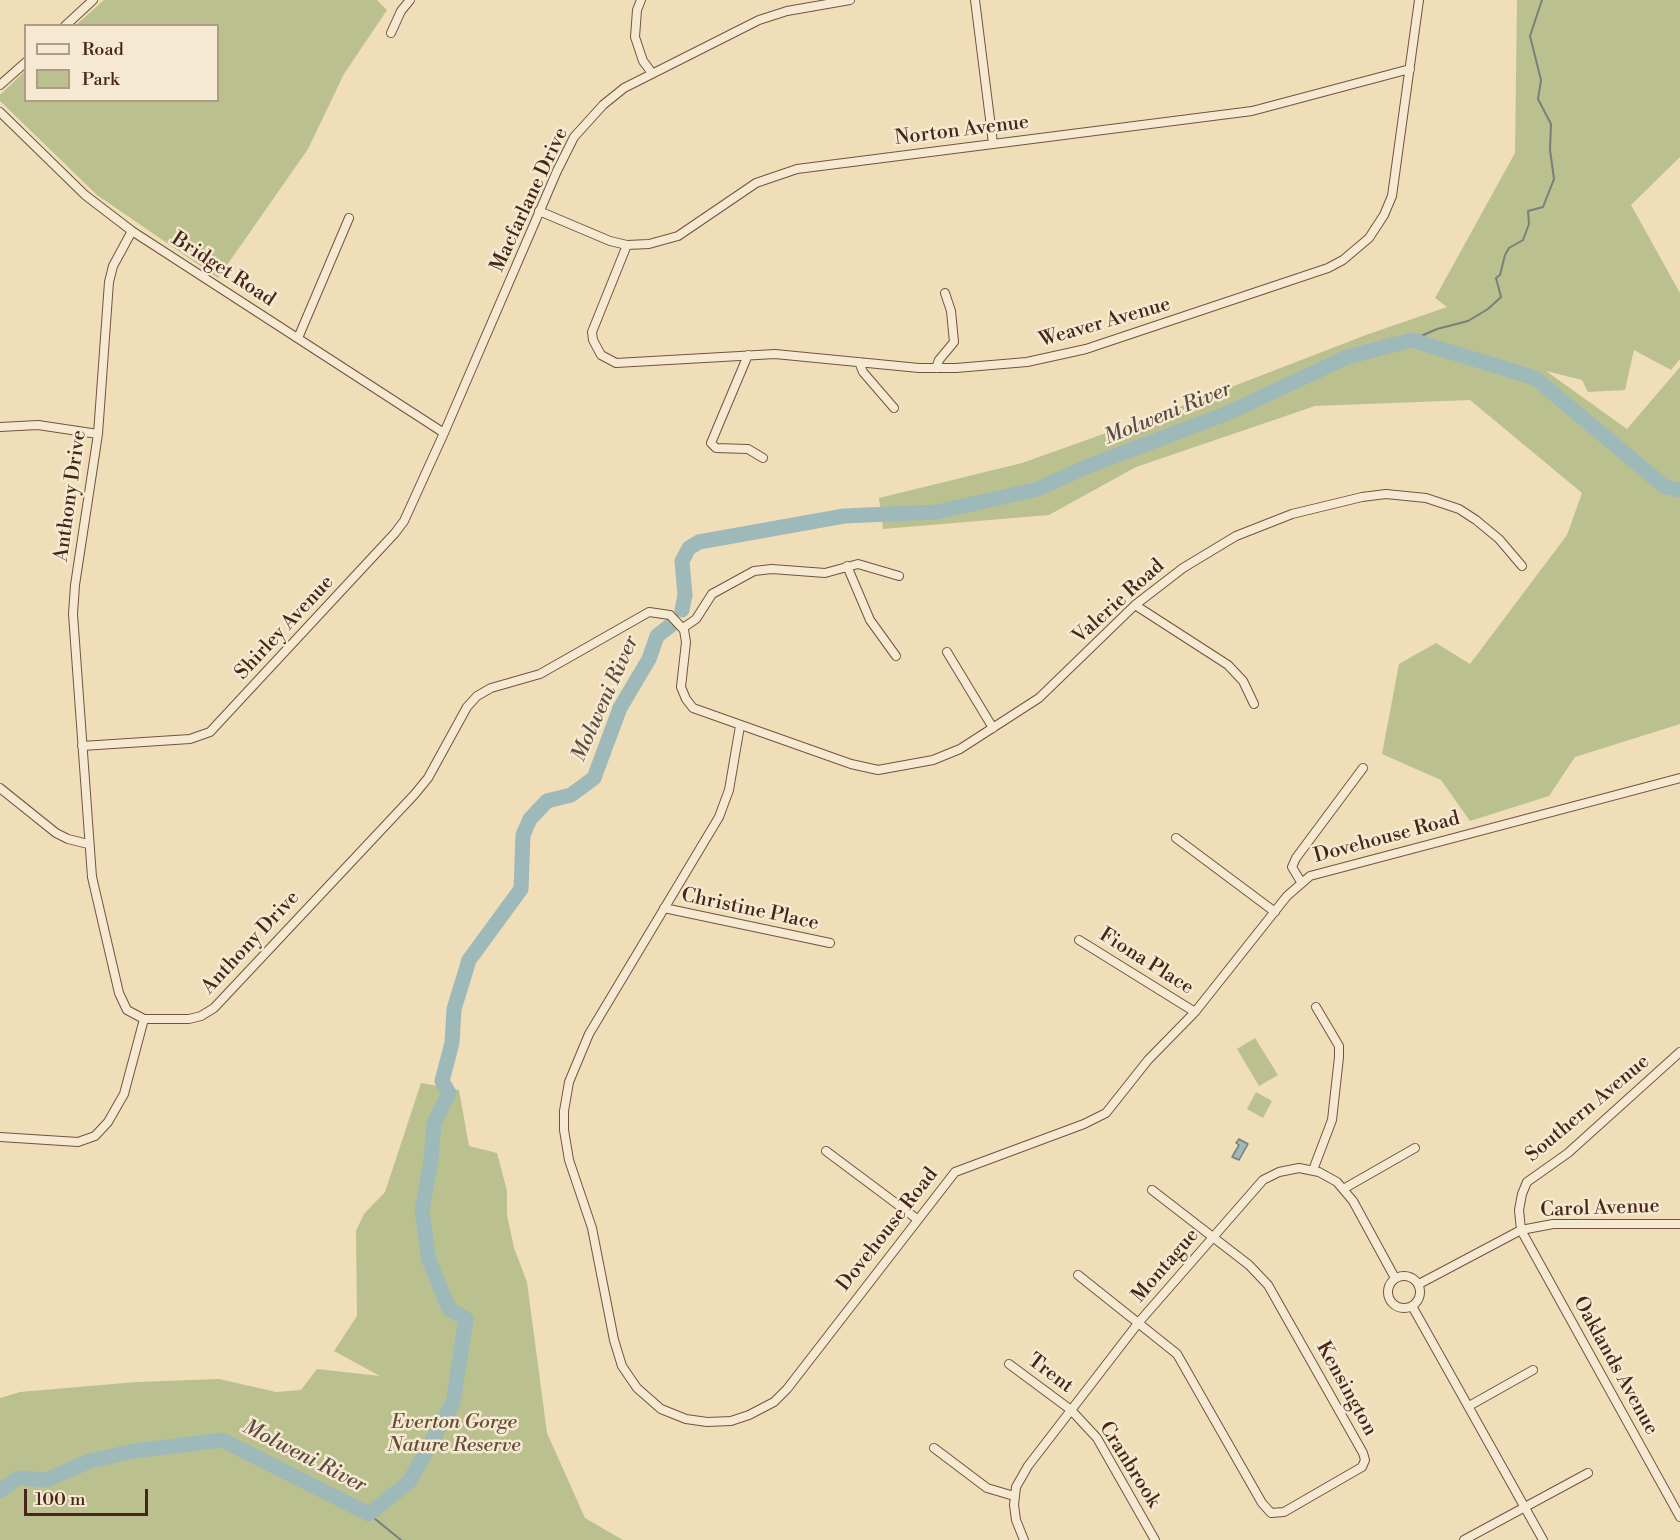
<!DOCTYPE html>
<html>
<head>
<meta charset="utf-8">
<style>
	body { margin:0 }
	#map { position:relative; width:1680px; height:1540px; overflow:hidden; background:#efdeb8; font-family:"Libre Bodoni",serif }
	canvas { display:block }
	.legend { position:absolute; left:24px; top:24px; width:195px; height:78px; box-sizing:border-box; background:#f5ead1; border:2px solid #b09b87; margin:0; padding:8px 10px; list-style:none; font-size:18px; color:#482518 }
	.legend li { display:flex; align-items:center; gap:12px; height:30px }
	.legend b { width:30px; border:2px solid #b09b87 }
	.scale { position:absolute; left:24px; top:1489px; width:124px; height:27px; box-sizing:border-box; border:3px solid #482518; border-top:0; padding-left:8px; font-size:18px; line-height:21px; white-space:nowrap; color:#482518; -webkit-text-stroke:4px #f5ead1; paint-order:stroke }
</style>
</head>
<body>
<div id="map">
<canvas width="1680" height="1540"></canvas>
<ul class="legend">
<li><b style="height:8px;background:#f5ead1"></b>Road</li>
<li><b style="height:16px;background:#bac18e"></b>Park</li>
</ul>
<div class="scale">100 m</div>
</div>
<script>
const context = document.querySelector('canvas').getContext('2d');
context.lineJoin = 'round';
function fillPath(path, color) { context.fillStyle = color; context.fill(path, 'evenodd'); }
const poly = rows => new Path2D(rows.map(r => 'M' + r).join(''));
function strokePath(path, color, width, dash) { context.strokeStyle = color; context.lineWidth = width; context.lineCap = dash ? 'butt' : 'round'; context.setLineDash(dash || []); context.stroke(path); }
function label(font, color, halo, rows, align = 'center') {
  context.font = font + ' "Libre Bodoni",serif'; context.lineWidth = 5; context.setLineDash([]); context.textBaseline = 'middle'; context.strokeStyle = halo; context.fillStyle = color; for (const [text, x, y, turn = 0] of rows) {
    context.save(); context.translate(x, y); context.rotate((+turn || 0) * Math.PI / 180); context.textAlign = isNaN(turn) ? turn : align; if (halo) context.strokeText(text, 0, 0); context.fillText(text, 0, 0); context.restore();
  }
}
fillPath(poly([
	[104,0,377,0,387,10,344,74,308,149,218,278,97,195,0,101,0,95,25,71,26,100,218,100,218,26,76,25],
	[1517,0,1680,0,1680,157,1631,205,1680,293,1680,359,1671,370,1634,350,1625,390,1588,392,1582,380,1546,371,1627,429,1680,367,1680,724,1575,757,1549,796,1470,821,1441,780,1382,754,1399,664,1436,643,1470,664,1567,535,1582,493,1470,400,1315,406,1136,467,1049,515,883,529,879,498,1022,463,1182,406,1366,335,1447,307,1435,298,1515,153],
	[1255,1038,1278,1075,1259,1086,1237,1049],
	[421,1083,459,1090,469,1146,497,1153,507,1191,507,1215,514,1248,527,1282,547,1433,585,1518,623,1540,0,1540,0,1398,20,1392,136,1382,219,1379,276,1392,301,1390,317,1369,380,1376,334,1351,357,1316,356,1231,364,1214,385,1192],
	[1256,1092,1272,1101,1263,1118,1247,1109]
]), '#bac18e');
const water = poly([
	[1239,1139,1248,1144,1239,1160,1232,1157,1239,1145,1236,1143,1239,1139]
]);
fillPath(water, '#9eb9b9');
strokePath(water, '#7c7e79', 1.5);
strokePath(poly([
	[1412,340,1437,329,1468,321,1488,309,1501,297,1496,278,1500,275,1505,255,1509,248,1523,240,1529,224,1528,211,1543,207,1554,179,1550,150,1551,124,1538,99,1541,80,1530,36,1542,0],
	[369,1514,401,1540]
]), '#7c7e79', 2);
strokePath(poly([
	[682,610,685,595,682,561,689,548,699,542,844,516,937,512,1038,489,1086,467,1228,413,1347,357,1412,340,1535,378,1665,487,1680,490],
	[0,1491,18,1478,46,1480,90,1461,134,1451,222,1440,369,1514,409,1482,453,1403,466,1319,449,1309,429,1260,422,1211,431,1160,434,1123,449,1093,442,1081,452,1043,454,1009,469,960,521,889,523,835,530,819,547,801,571,795,594,778,620,708,649,659,657,636,671,625]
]), '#9eb9b9', 15);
const minor = poly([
	[641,0,637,10,635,37,643,61,652,73],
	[975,0,993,143],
	[65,26,93,0],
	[391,33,401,11,410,0],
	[0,85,26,62],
	[0,112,85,195,132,231,444,433],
	[539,211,610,241,627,245,649,244,678,236,756,183,797,169,1252,111,1410,69],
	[132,231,113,266,109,282,98,434,75,585,73,614,92,877,119,993,127,1010,144,1019,189,1019,201,1016,214,1008,414,795,428,778,467,707,477,696,491,688,540,674,649,612,670,615,684,630,686,642,681,687,686,699,693,708,851,764,878,770,933,760,960,749,1039,698,1135,605,1183,568,1236,536,1292,514,1362,497,1386,494,1426,498,1459,509,1476,520,1499,539,1522,566],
	[627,245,592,332,593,340,601,355,616,363,775,354,919,368,956,368,1027,362,1086,349,1328,268,1343,260,1369,238,1384,215,1392,196,1419,0],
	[298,338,349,218],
	[748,355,711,443,716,448,748,449,763,458],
	[859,362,863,372,894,408],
	[936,368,939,360,954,342,951,311,945,293],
	[0,427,38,425,98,434],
	[847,566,870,620,896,656],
	[1135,605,1228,665,1243,681,1254,704],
	[683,628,696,619,712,594,754,571,772,569,825,573,858,564,899,576],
	[947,652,993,728],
	[740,726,729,790,719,817,589,1034,569,1082,564,1111,564,1130,569,1160,592,1228,614,1340,622,1366,637,1388,661,1409,686,1419,707,1422,731,1421,749,1415,774,1402,787,1389,955,1172,1084,1124,1106,1113,1148,1060,1195,1012,1287,896,1310,876,1680,778],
	[82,746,190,739,210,732,395,533,404,521,444,433,557,171,574,137,603,105,624,88,759,20,787,11,850,0],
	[0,788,56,833,68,839,88,844],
	[1176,838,1275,912],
	[1301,882,1292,867,1296,858,1363,768],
	[664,908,830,943],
	[1079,940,1195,1012],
	[1680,1052,1568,1153,1527,1182,1522,1194,1519,1210,1521,1230,1680,1517],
	[0,1137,78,1142,95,1136,108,1122,124,1094,144,1019],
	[826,1151,917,1219],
	[1313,1170,1332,1120,1339,1057,1339,1046,1316,1007],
	[1345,1188,1415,1148],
	[1078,1275,1177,1354,1262,1503,1271,1513,1284,1512,1362,1467,1365,1460,1363,1453,1268,1285,1249,1265,1152,1190],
	'1388 1292a16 16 0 1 1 32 0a16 16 0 1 1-32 0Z',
	[1419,1284,1521,1230,1553,1224,1680,1224],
	[1412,1306,1543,1540],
	[1009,1364,1071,1410,1097,1438,1155,1540],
	[1469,1406,1533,1370],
	[934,1448,987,1488,1014,1496],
	[1024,1540,1016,1520,1014,1505,1016,1487,1028,1466,1139,1322,1263,1180,1279,1172,1299,1168,1319,1172,1337,1182,1353,1201,1395,1278],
	[1464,1540,1588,1473]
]);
strokePath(minor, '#725340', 10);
strokePath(minor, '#f5ead1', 8);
label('20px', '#482518', '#f5ead1', [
	["Norton Avenue",962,131,-7],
	["Macfarlane Drive",530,200,-65],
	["Bridget Road",223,270,33],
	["Weaver Avenue",1105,323,-16],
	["Anthony Drive",71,496,-82],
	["Valerie Road",1119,602,-42],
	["Shirley Avenue",285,628,-47],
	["Dovehouse Road",1387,838,-15],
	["Christine Place",750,910,12],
	["Anthony Drive",251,943,-47],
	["Fiona Place",1146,962,32],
	["Southern Avenue",1588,1109,-40],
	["Carol Avenue",1600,1209,-2],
	["Dovehouse Road",888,1230,-52],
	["Montague",1166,1266,-49],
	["Oaklands Avenue",1615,1366,61],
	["Trent",1050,1374,37],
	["Kensington",1346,1389,61],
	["Cranbrook",1129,1465,58]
]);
label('italic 20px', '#644c36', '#f5ead1', [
	["Everton Gorge",454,1423],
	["Nature Reserve",454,1446]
]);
label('italic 21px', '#5e4a40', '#f5ead1', [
	["Molweni River",1168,414,-22],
	["Molweni River",606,699,-66],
	["Molweni River",304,1457,27]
]);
</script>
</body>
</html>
